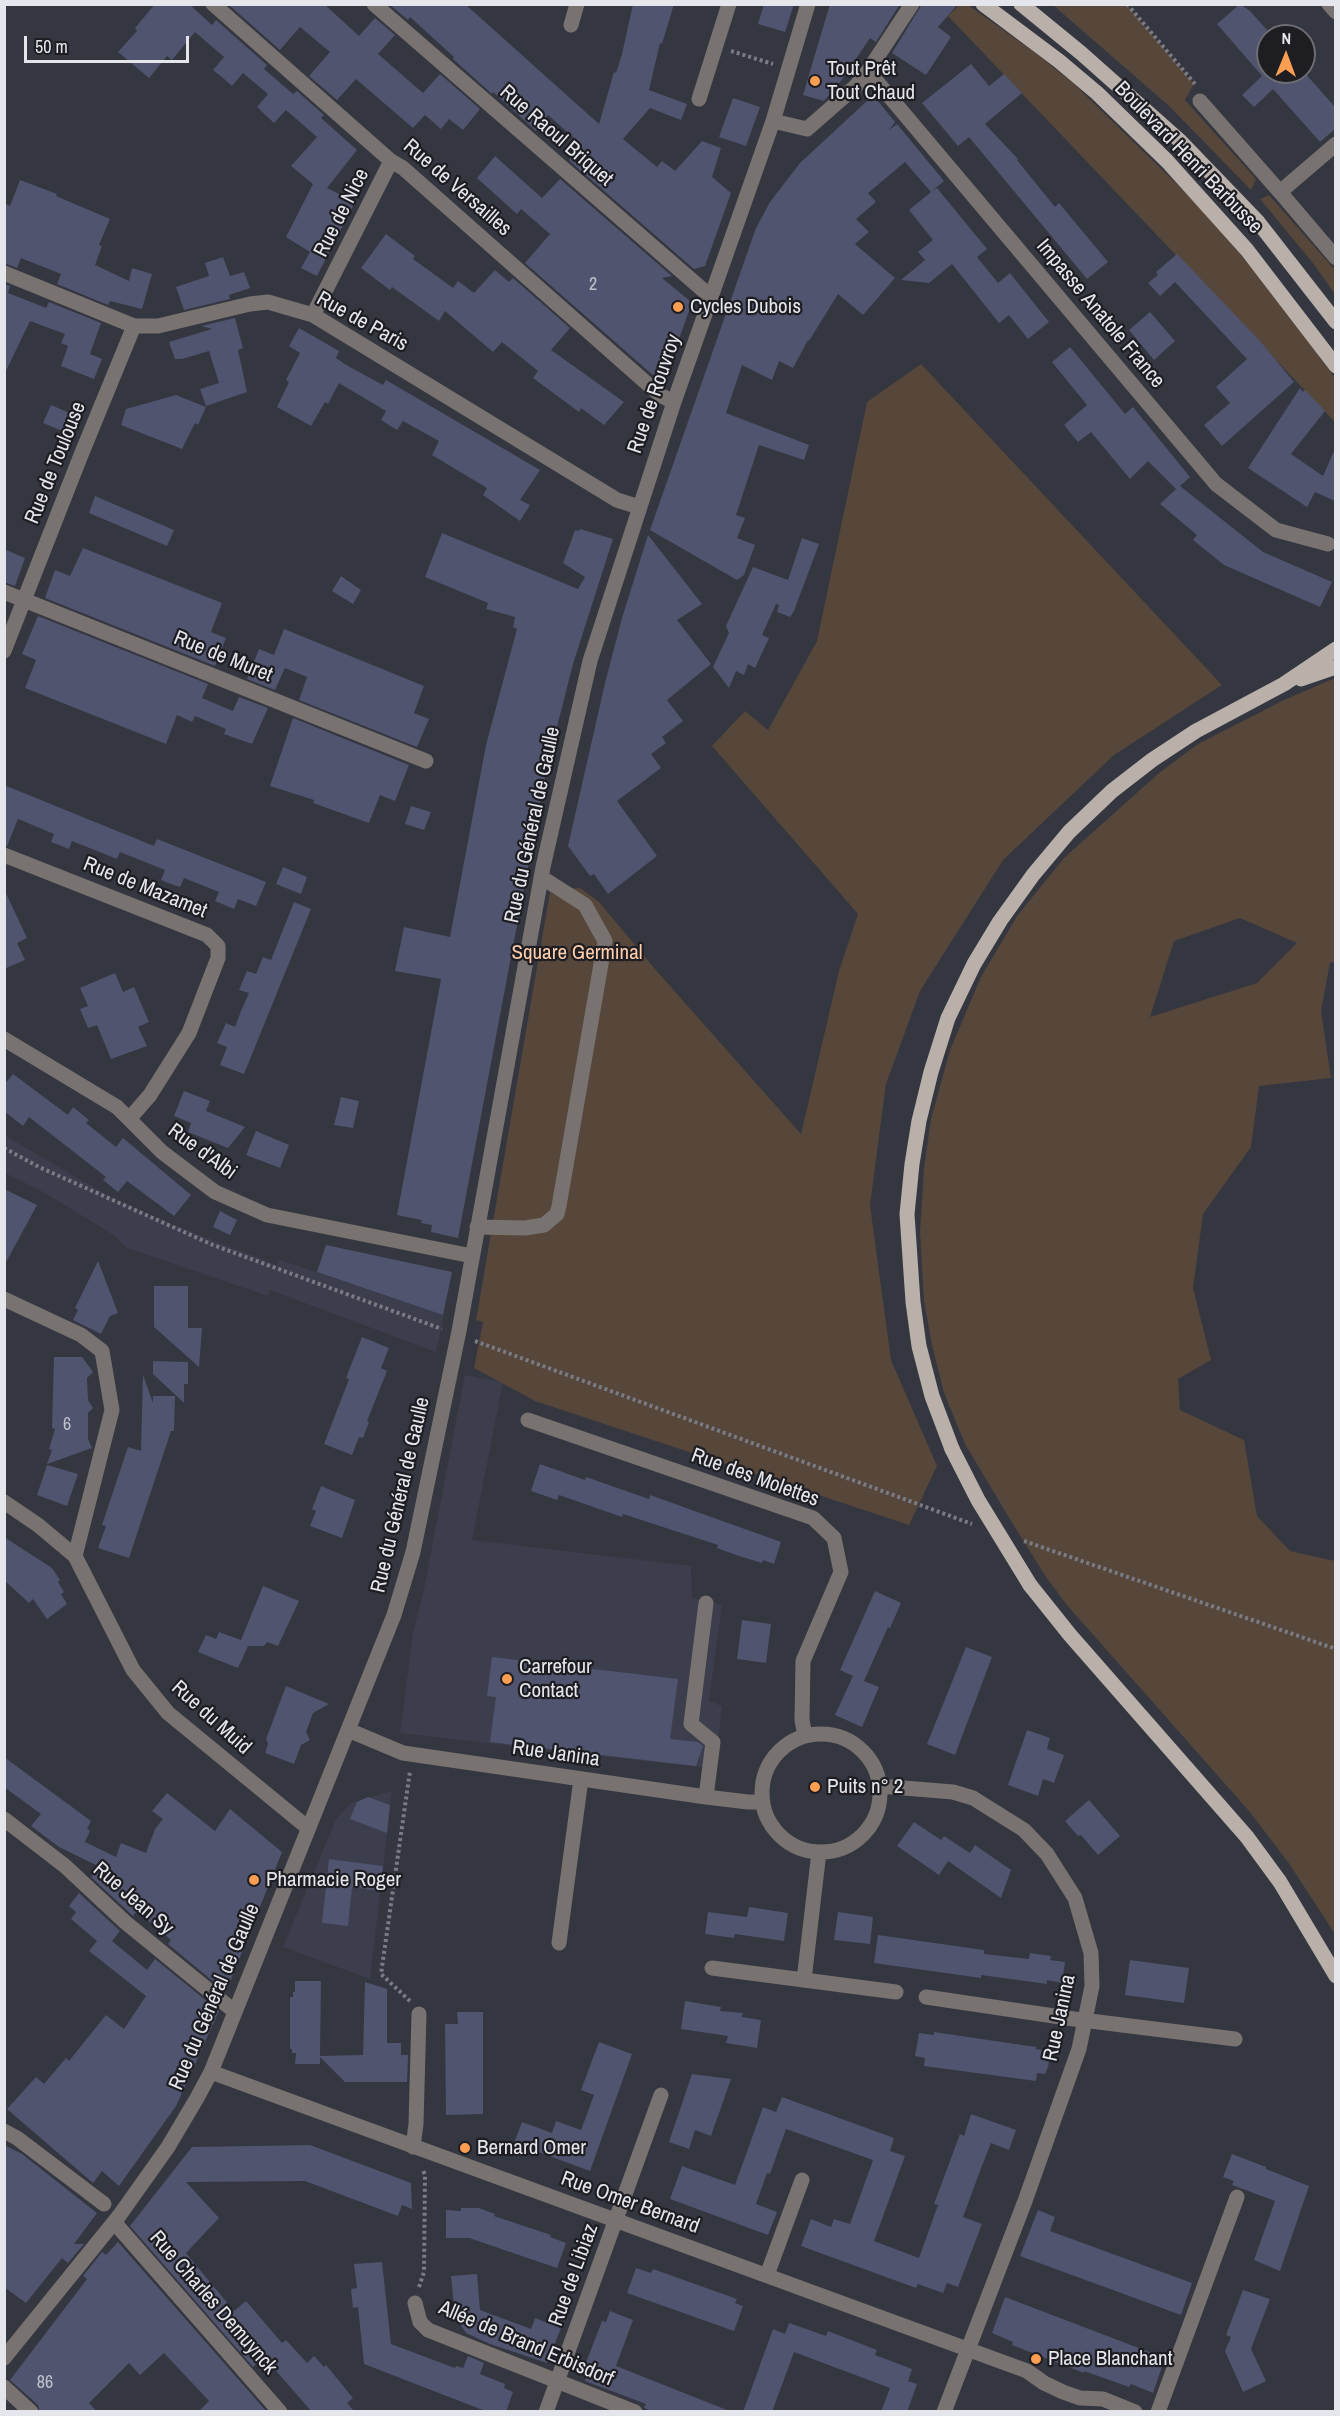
<!DOCTYPE html>
<html>
<head>
<meta charset="utf-8">
<style>
	body { margin:0 }
	#map { position:relative; width:1340px; height:2416px; overflow:hidden; background:#343640; font-family:"Archivo Narrow",sans-serif }
	canvas { display:block }
	.frame { position:absolute; inset:0; border:6px solid #e4e6ec; pointer-events:none }
	.north { position:absolute; left:1256px; top:24px; width:60px; height:60px; box-sizing:border-box; background:#1d1d22; border:2px solid #6d6d73; border-radius:50%; rotate:1deg; font-size:16px; font-weight:700; line-height:24px; text-align:center; color:#e4e6ec }
	.north::after { content:''; display:block; margin:auto; width:21px; height:27px; background:#fb9e52; clip-path:polygon(50% 0,100% 100%,50% 72%,0 100%) }
	.scale { position:absolute; left:24px; top:36px; width:165px; height:27px; box-sizing:border-box; border:3px solid #e4e6ec; border-top:0; padding-left:8px; font-size:18px; line-height:21px; white-space:nowrap; color:#e4e6ec; -webkit-text-stroke:4px #1d1d22; paint-order:stroke }
</style>
</head>
<body>
<div id="map">
<canvas width="1340" height="2416"></canvas>
<div class="frame"></div>
<div class="north">N</div>
<div class="scale">50 m</div>
</div>
<script>
const context = document.querySelector('canvas').getContext('2d');
context.lineJoin = 'round';
function fillPath(path, color) { context.fillStyle = color; context.fill(path, 'evenodd'); }
const poly = rows => new Path2D(rows.map(r => 'M' + r).join(''));
function strokePath(path, color, width, dash) { context.strokeStyle = color; context.lineWidth = width; context.lineCap = dash ? 'butt' : 'round'; context.setLineDash(dash || []); context.stroke(path); }
function label(font, color, halo, rows, align = 'center') {
  context.font = font + ' "Archivo Narrow",sans-serif'; context.lineWidth = 4.5; context.setLineDash([]); context.textBaseline = 'middle'; context.strokeStyle = halo; context.fillStyle = color; for (const [text, x, y, turn = 0] of rows) {
    context.save(); context.translate(x, y); context.rotate((+turn || 0) * Math.PI / 180); context.textAlign = isNaN(turn) ? turn : align; if (halo) context.strokeText(text, 0, 0); context.fillText(text, 0, 0); context.restore();
  }
}
fillPath(poly([
	[4,1135,112,1198,166,1222,277,1265,280,1260,444,1315,436,1352,270,1290,268,1296,127,1248,112,1234,45,1193,5,1173],
	[465,1375,503,1382,472,1540,691,1566,692,1598,722,1605,709,1701,722,1706,715,1769,400,1733,413,1633,424,1589],
	[392,1791,370,1979,283,1947,336,1819,351,1803]
]), '#3c3e4e');
fillPath(poly([
	[959,5,968,5,1033,51,1072,82,1180,187,1225,235,1289,315,1335,378,1335,422,948,16],
	[1053,5,1127,5,1194,84,1185,100,1256,179,1251,190,1169,106],
	[1269,195,1335,270,1335,294,1312,262,1260,199],
	[921,364,1222,685,1114,755,1003,860,920,991,886,1084,870,1205,891,1360,937,1466,909,1525,535,1401,474,1368,483,1322,476,1320,550,892,562,899,565,889,580,888,599,902,655,969,801,1134,839,971,858,914,712,746,745,711,768,730,817,641,867,402],
	[1335,678,1336,961,1330,963,1321,1011,1331,1078,1259,1086,1251,1147,1203,1214,1193,1288,1211,1360,1178,1379,1180,1410,1244,1440,1257,1516,1290,1551,1335,1561,1335,1934,1288,1862,1249,1811,1066,1604,1044,1574,1005,1511,965,1444,944,1393,932,1345,924,1301,920,1232,924,1168,931,1119,950,1050,981,977,1017,916,1064,858,1159,773,1198,744,1284,700],
	[1240,918,1297,943,1257,983,1150,1017,1174,941]
]), '#57463a');
fillPath(poly([
	[155,4,189,4,212,25,216,20,267,65,264,69,293,94,297,91,324,115,321,118,357,150,327,188,355,202,317,276,301,268,310,252,286,237,313,184,291,166,317,137,286,110,274,123,257,107,268,94,243,73,232,86,223,78,213,70,224,57,195,32,172,60,167,56,149,78,118,52,137,31,135,28],
	[324,4,359,36,375,18,395,35,378,54,423,93,440,74,480,109,463,130,449,119,441,129,425,115,413,128,356,79,337,100,309,76,330,52,300,27,280,50,229,5],
	[389,4,465,4,599,124,614,72,616,73,622,54,633,4,674,4,662,44,660,43,649,90,687,104,681,120,650,108,623,139,657,167,662,161,675,171,702,141,721,148,712,177,731,193,705,266,694,269,573,164,569,160,582,145,548,115,536,131,493,92,492,94,453,59,454,57,410,17,408,20],
	[764,4,794,4,785,32,758,24],
	[830,4,900,4,876,42,870,38,841,81,824,101,803,95],
	[922,4,958,4,938,27,951,37,926,75,892,53],
	[1240,4,1250,11,1268,31,1268,72,1304,72,1335,107,1335,129,1320,142,1273,89,1254,107,1242,95,1262,76,1217,24],
	[971,64,989,86,1004,74,1022,93,985,124,1018,159,1017,160,1055,207,1059,203,1108,262,1087,279,969,137,958,146,922,103],
	[733,98,760,107,746,146,719,137],
	[868,100,878,101,895,122,889,130,897,124,944,181,932,191,937,188,987,249,977,257,998,283,1010,273,1049,322,1028,339,1009,315,999,323,952,264,929,283,901,280,925,260,918,252,933,240,909,210,931,192,905,162,868,193,876,202,856,219,869,232,855,244,895,278,863,315,838,294,809,341,808,340,793,368,779,361,772,380,742,365,726,413,809,445,804,460,759,445,736,515,745,518,737,538,755,545,744,575,737,580,650,530,756,228,770,202,800,163],
	[495,156,542,198,560,179,672,276,662,278,690,301,690,308,663,384,525,263,550,234,521,209,517,214,477,178],
	[20,180,57,194,56,196,110,219,99,245,102,246,95,265,129,281,132,268,152,274,142,309,110,301,108,305,57,284,61,274,21,258,17,268,4,263,4,203,10,206],
	[386,234,415,256,413,259,453,288,458,281,474,293,495,270,509,282,513,278,570,328,551,350,624,402,604,425,581,408,579,412,533,378,538,371,502,342,493,352,445,311,439,321,392,287,390,290,361,268],
	[1177,254,1260,341,1294,382,1222,446,1204,425,1230,403,1216,387,1247,359,1175,282,1160,296,1148,283,1158,275,1156,272],
	[223,257,230,276,244,272,250,288,229,295,230,299,184,310,176,287,209,276,205,263],
	[4,284,10,286,8,293,26,300,46,308,49,302,101,323,90,354,102,359,94,379,61,366,68,346,61,343,65,334,30,321,4,375],
	[1150,312,1175,341,1154,360,1129,330],
	[235,318,243,348,238,350,247,392,206,406,200,389,219,383,209,351,182,359,175,359,169,342,212,329,201,326],
	[299,328,339,351,336,358,348,366,383,385,386,380,540,470,520,500,530,505,520,521,483,495,487,488,432,455,439,441,403,421,397,430,381,420,386,411,339,383,328,404,325,402,311,426,277,407,289,382,286,380,300,353,289,346],
	[1070,347,1125,414,1133,407,1190,477,1180,486,1263,552,1332,582,1320,607,1224,565,1193,540,1197,535,1160,504,1176,489,1148,461,1130,479,1091,432,1078,442,1064,425,1087,405,1052,362],
	[1300,388,1303,392,1305,390,1325,411,1291,454,1323,476,1335,449,1335,501,1315,492,1307,507,1248,468],
	[176,395,206,407,198,425,195,423,182,449,121,425,126,409],
	[51,405,79,417,72,435,43,423],
	[95,496,174,530,167,546,89,513],
	[580,529,613,539,573,664,547,766,458,1238,431,1232,432,1225,421,1223,422,1220,397,1215,441,979,395,971,404,927,450,937,486,745,517,629,513,627,515,617,486,609,488,603,425,577,442,533,578,589,585,577,563,563,575,530,579,531],
	[648,535,702,604,677,620,711,664,667,700,683,721,662,737,666,743,651,754,661,768,617,801,657,856,608,894,594,874,590,876,568,846,605,683,622,618],
	[802,538,819,544,794,611,790,617,777,612,779,605,776,604,762,635,769,638,755,668,748,664,744,675,736,671,729,688,713,667,729,633,726,626,753,567,788,580],
	[83,548,222,603,211,632,226,638,215,666,45,598,55,570,70,576],
	[4,549,25,558,15,586,4,582],
	[341,576,361,590,353,604,332,591],
	[38,616,208,684,202,698,233,711,239,697,268,708,252,744,224,734,226,729,195,716,192,722,177,715,166,744,25,688,36,660,22,654],
	[284,629,424,686,414,713,429,719,417,747,299,700,307,677,285,668,275,690,247,679,259,649,274,655],
	[293,718,409,765,395,801,380,795,369,823,313,803,314,800,270,786],
	[4,785,154,846,157,839,266,882,256,906,238,899,234,909,215,901,219,892,184,878,180,887,171,884,161,880,165,870,120,852,117,859,72,841,69,849,51,842,54,834,18,819,7,846,4,846],
	[411,806,431,812,424,830,405,824],
	[283,867,307,877,301,894,276,884],
	[4,889,27,938,17,943,25,960,4,969],
	[294,902,311,909,244,1074,220,1065,227,1047,217,1043,226,1023,235,1027,241,1011,249,993,239,990,247,971,256,974,263,957,271,960],
	[115,973,123,992,134,987,149,1022,138,1027,147,1046,111,1059,97,1025,88,1028,80,1009,88,1006,80,988],
	[13,1074,68,1115,73,1107,89,1120,86,1123,116,1147,123,1138,191,1195,174,1216,127,1181,118,1192,103,1180,106,1177,29,1117,23,1126,4,1111,4,1085],
	[184,1091,210,1101,206,1111,245,1127,228,1148,188,1132,191,1123,174,1116],
	[341,1097,359,1101,353,1128,334,1125],
	[256,1131,289,1145,280,1168,246,1155],
	[4,1189,37,1205,4,1266],
	[220,1211,237,1220,230,1235,213,1227],
	[326,1245,452,1272,443,1315,317,1272],
	[98,1261,118,1313,110,1316,101,1334,73,1320,78,1310,75,1308],
	[154,1286,188,1286,188,1328,202,1328,199,1367,154,1327],
	[362,1337,389,1348,381,1368,387,1371,367,1421,369,1422,363,1438,359,1437,352,1455,324,1444,349,1379,346,1378],
	[54,1357,82,1357,93,1372,87,1378,88,1400,93,1408,88,1413,88,1439,92,1448,47,1464,52,1450,49,1449,55,1429,52,1428],
	[153,1361,188,1362,188,1384,184,1384,184,1403,153,1374],
	[143,1375,153,1403,153,1396,175,1396,174,1431,171,1431,129,1558,98,1548,106,1526,102,1525,128,1447,141,1451],
	[540,1464,585,1480,586,1477,649,1499,650,1495,781,1542,774,1564,763,1560,762,1563,739,1556,717,1548,718,1545,623,1514,622,1517,559,1495,557,1500,531,1491],
	[47,1465,78,1474,67,1506,37,1495],
	[321,1486,355,1500,342,1538,310,1526,316,1511,312,1509],
	[4,1537,52,1568,60,1580,58,1582,64,1592,61,1594,67,1604,47,1619,33,1599,29,1603,4,1580],
	[263,1586,299,1601,278,1646,267,1642,264,1646,248,1646,238,1668,198,1652,206,1635,216,1639,219,1632,241,1640],
	[875,1591,901,1603,890,1628,888,1627,864,1681,879,1687,862,1727,835,1715,853,1676,840,1670],
	[742,1620,771,1624,766,1663,737,1659],
	[966,1647,992,1657,955,1755,927,1744],
	[492,1657,678,1679,670,1739,698,1742,703,1746,696,1766,490,1742,496,1697,487,1696],
	[286,1686,329,1704,313,1713,306,1732,310,1740,301,1745,294,1764,265,1753,268,1744,266,1739],
	[1027,1730,1050,1738,1047,1749,1064,1755,1054,1783,1043,1779,1038,1796,1008,1785],
	[4,1757,91,1821,87,1829,90,1831,85,1842,116,1857,121,1843,146,1853,155,1829,163,1819,152,1811,167,1793,215,1831,230,1809,282,1852,226,1992,168,1944,171,1940,137,1911,133,1916,91,1877,100,1867,59,1847,31,1826,41,1814,4,1787],
	[368,1797,390,1805,387,1833,350,1819,357,1802],
	[1089,1800,1120,1836,1098,1855,1081,1835,1078,1836,1065,1821],
	[914,1822,941,1840,944,1836,970,1853,975,1845,1011,1870,1001,1898,948,1861,939,1875,897,1846],
	[329,1859,383,1866,380,1891,352,1887,348,1926,322,1923],
	[79,1893,120,1931,112,1941,147,1970,155,1959,219,2011,176,2106,119,2186,102,2171,93,2183,7,2109,36,2077,44,2084,66,2058,69,2061,106,2015,124,2029,146,1996,89,1951,97,1941,71,1919,76,1912,69,1906],
	[749,1907,788,1913,784,1941,735,1934,734,1938,705,1934,708,1912,747,1917],
	[838,1912,873,1917,870,1944,834,1940],
	[878,1935,984,1950,984,1954,1029,1959,1030,1953,1051,1956,1050,1960,1065,1962,1062,1983,1047,1980,1047,1984,981,1975,981,1978,874,1963],
	[1130,1960,1189,1968,1184,2003,1125,1995],
	[295,1981,321,1981,320,2056,363,2055,365,1982,387,1989,387,2043,401,2043,401,2055,408,2055,407,2082,345,2082,320,2057,320,2064,295,2064,296,2053,292,2053,292,2049,290,2049,290,1997,293,1997,293,1992,295,1992],
	[685,2001,721,2007,720,2011,743,2013,742,2017,761,2020,757,2048,726,2043,728,2036,681,2029],
	[457,2012,483,2012,483,2114,446,2115,445,2024,458,2024],
	[934,2032,1036,2047,1036,2049,1051,2051,1048,2067,1045,2074,1037,2073,1036,2081,924,2066,925,2058,915,2056,919,2033,934,2035],
	[599,2042,632,2054,590,2171,514,2143,522,2122,552,2133,556,2121,581,2130,594,2095,581,2090],
	[692,2074,731,2079,711,2136,695,2130,689,2149,669,2142],
	[782,2097,894,2138,890,2151,905,2156,874,2241,919,2258,938,2205,934,2204,960,2134,964,2136,971,2114,1016,2130,1009,2150,991,2143,980,2171,963,2217,982,2224,958,2287,947,2283,943,2293,918,2284,916,2288,801,2246,811,2219,831,2227,834,2219,850,2224,873,2160,786,2129,770,2174,767,2173,756,2204,777,2212,768,2235,670,2199,682,2166,735,2185,763,2107,776,2112],
	[4,2145,22,2154,97,2213,74,2244,84,2244,68,2263,62,2258,26,2303,4,2287],
	[310,2145,411,2183,412,2209,402,2205,398,2216,305,2181,186,2182,219,2218,186,2253,234,2311,246,2301,282,2343,286,2340,307,2363,314,2356,324,2367,326,2365,353,2398,347,2403,355,2412,312,2412,264,2357,253,2367,130,2226,192,2147],
	[1232,2154,1266,2167,1266,2169,1309,2186,1280,2271,1254,2260,1275,2201,1232,2185,1234,2181,1223,2177],
	[461,2208,479,2208,495,2214,494,2216,551,2235,550,2237,566,2243,557,2268,469,2238,446,2238,446,2210,461,2211],
	[1038,2210,1055,2217,1050,2231,1192,2283,1181,2315,1020,2256],
	[118,2242,267,2412,198,2412,209,2401,164,2353,140,2375,129,2363,89,2403,97,2412,40,2412,38,2405,10,2380,87,2279,83,2276,102,2252,106,2255],
	[382,2262,391,2344,455,2368,456,2366,463,2368,468,2356,484,2363,480,2374,505,2384,504,2388,513,2392,506,2412,488,2412,364,2364,358,2307,353,2308,351,2289,357,2288,354,2264],
	[636,2268,651,2273,653,2269,737,2299,735,2303,743,2306,734,2331,627,2293],
	[477,2274,480,2310,531,2329,535,2318,561,2328,547,2363,490,2344,466,2333,455,2317,451,2276],
	[1243,2290,1270,2299,1251,2349,1266,2381,1243,2392,1225,2351,1231,2337,1226,2335],
	[1005,2297,1165,2358,1153,2393,1131,2384,1129,2387,1084,2371,1084,2373,1012,2345,1013,2342,992,2333],
	[610,2311,633,2320,616,2366,732,2412,654,2412,644,2408,646,2404,585,2381,588,2371,584,2370,587,2360,602,2321,606,2322],
	[789,2323,826,2336,828,2331,877,2350,875,2355,912,2369,908,2381,917,2384,907,2412,881,2412,890,2388,794,2352,772,2412,743,2412,773,2329,785,2334]
]), '#50546e');
strokePath(poly([
	[1127,4,1195,84],
	[731,51,773,64],
	[4,1148,39,1167,213,1245,442,1329],
	[475,1341,972,1524],
	[1024,1541,1336,1649],
	[410,2001,381,1974,410,1771],
	[419,2287,424,2272,425,2175,423,2170]
]), '#7a7c85', 4, [3, 3]);
strokePath(poly([
	[213,4,391,161,403,168,660,395,674,402],
	[374,4,711,297],
	[1329,4,1336,12],
	[571,25,577,4],
	[868,71,1216,484,1276,530,1328,544],
	[699,99,729,4],
	[1200,101,1280,192],
	[773,121,807,129,855,87,868,71,912,4],
	[1336,144,1280,192,1336,258],
	[4,273,134,326,158,326,250,304,268,302,313,315,617,500,639,507],
	[313,315,391,161],
	[4,592,426,761],
	[4,651,81,455,134,326],
	[4,855,207,935,218,946,218,958,189,1033,150,1095,130,1118],
	[4,1039,117,1107,162,1152,215,1192,267,1215,472,1256],
	[477,1227,525,1228,544,1225,557,1214,559,1206,605,941,585,905,541,877],
	[4,1299,81,1335,102,1351,112,1410,75,1556],
	[528,1420,813,1518,834,1538,841,1572,803,1661,802,1720,805,1736],
	[4,1502,38,1525,75,1556,133,1670,168,1713,308,1828],
	[348,1730,403,1753,706,1797,748,1802,763,1802],
	'762 1793a59 59 0 1 1 118 0a59 59 0 1 1-118 0Z',
	[879,1786,953,1792,973,1798,1024,1830,1047,1854,1075,1898,1091,1953,1092,1986,1079,2049,1025,2201,944,2412],
	[706,1797,713,1742,691,1724,706,1603],
	[4,1819,65,1866,125,1922,234,2011],
	[559,1943,581,1779],
	[712,1968,896,1992],
	[804,1980,819,1852],
	[926,1997,1074,2019,1235,2039],
	[211,2072,1027,2371,1044,2383,1063,2392,1080,2398,1103,2399,1135,2412],
	[4,2131,17,2138,104,2204],
	[413,2147,416,2124,419,2014],
	[114,2222,280,2412],
	[767,2275,802,2180],
	[415,2303,420,2322,428,2330,635,2412],
	[4,2358,119,2216,168,2147,197,2098,211,2072,394,1615,413,1552,459,1331,543,867,590,661,674,402,773,121,808,4],
	[4,2387,31,2412],
	[546,2412,661,2095],
	[1158,2412,1237,2197]
]), '#787370', 15);
strokePath(poly([
	[983,4,1059,61,1097,93,1167,161,1247,250,1336,366],
	[1021,4,1081,53,1179,140,1258,222,1336,322],
	[1301,679,1336,667],
	[952,1449,932,1396,919,1346,913,1302,907,1214,912,1164,919,1121,931,1072,948,1018,974,964,1000,921,1033,875,1069,832,1112,791,1152,760,1196,731,1284,684,1336,649],
	[1030,1585,1070,1635,1247,1837,1280,1882,1336,1976]
]), '#b9b0a9', 15);
strokePath(poly([
	[952,1449,978,1500,1030,1585]
]), '#b9b0a9', 15);
for (const [x, y, r, color] of [
	[815,81,6,"#fb9e52"],
	[678,307,6,"#fb9e52"],
	[507,1679,6,"#fb9e52"],
	[815,1787,6,"#fb9e52"],
	[254,1880,6,"#fb9e52"],
	[465,2148,6,"#fb9e52"],
	[1036,2359,6,"#fb9e52"]
]) { const dot = new Path2D(); dot.arc(x, y, r, 0, 2 * Math.PI); context.fillStyle = color; context.fill(dot); strokePath(dot, '#1d1d22', 2); }
label('18px', '#bfc2cc', null, [
	["2",593,285],
	["6",67,1425],
	["86",45,2383]
]);
label('21px', '#e4e6ec', '#1d1d22', [
	["Tout Prêt",827,69],
	["Tout Chaud",827,93],
	["Cycles Dubois",690,307],
	["Carrefour",519,1667],
	["Contact",519,1691],
	["Puits n° 2",827,1787],
	["Pharmacie Roger",266,1880],
	["Bernard Omer",477,2148],
	["Place Blanchant",1048,2359]
], 'left');
label('21px', '#e4e6ec', '#1d1d22', [
	["Rue Raoul Briquet",556,136,41],
	["Boulevard Henri Barbusse",1188,158,46],
	["Rue de Versailles",457,188,41],
	["Rue de Nice",342,213,-63],
	["Impasse Anatole France",1100,314,50],
	["Rue de Paris",362,322,29],
	["Rue de Rouvroy",655,394,-71],
	["Rue de Toulouse",56,463,-68],
	["Rue de Muret",223,657,22],
	["Rue du Général de Gaulle",533,825,-78],
	["Rue de Mazamet",145,888,22],
	["Rue d'Albi",202,1152,36],
	["Rue des Molettes",755,1478,20],
	["Rue du Général de Gaulle",401,1495,-77],
	["Rue du Muid",211,1718,42],
	["Rue Janina",556,1754,8],
	["Rue Jean Sy",133,1899,41],
	["Rue du Général de Gaulle",215,1997,-67],
	["Rue Janina",1060,2018,-78],
	["Rue Omer Bernard",630,2203,20],
	["Rue de Libiaz",574,2275,-70],
	["Rue Charles Demuynck",213,2303,49],
	["Allée de Brand Erbisdorf",526,2344,23]
]);
label('21px', '#ffceac', '#1d1d22', [
	["Square Germinal",577,953]
]);
</script>
</body>
</html>
